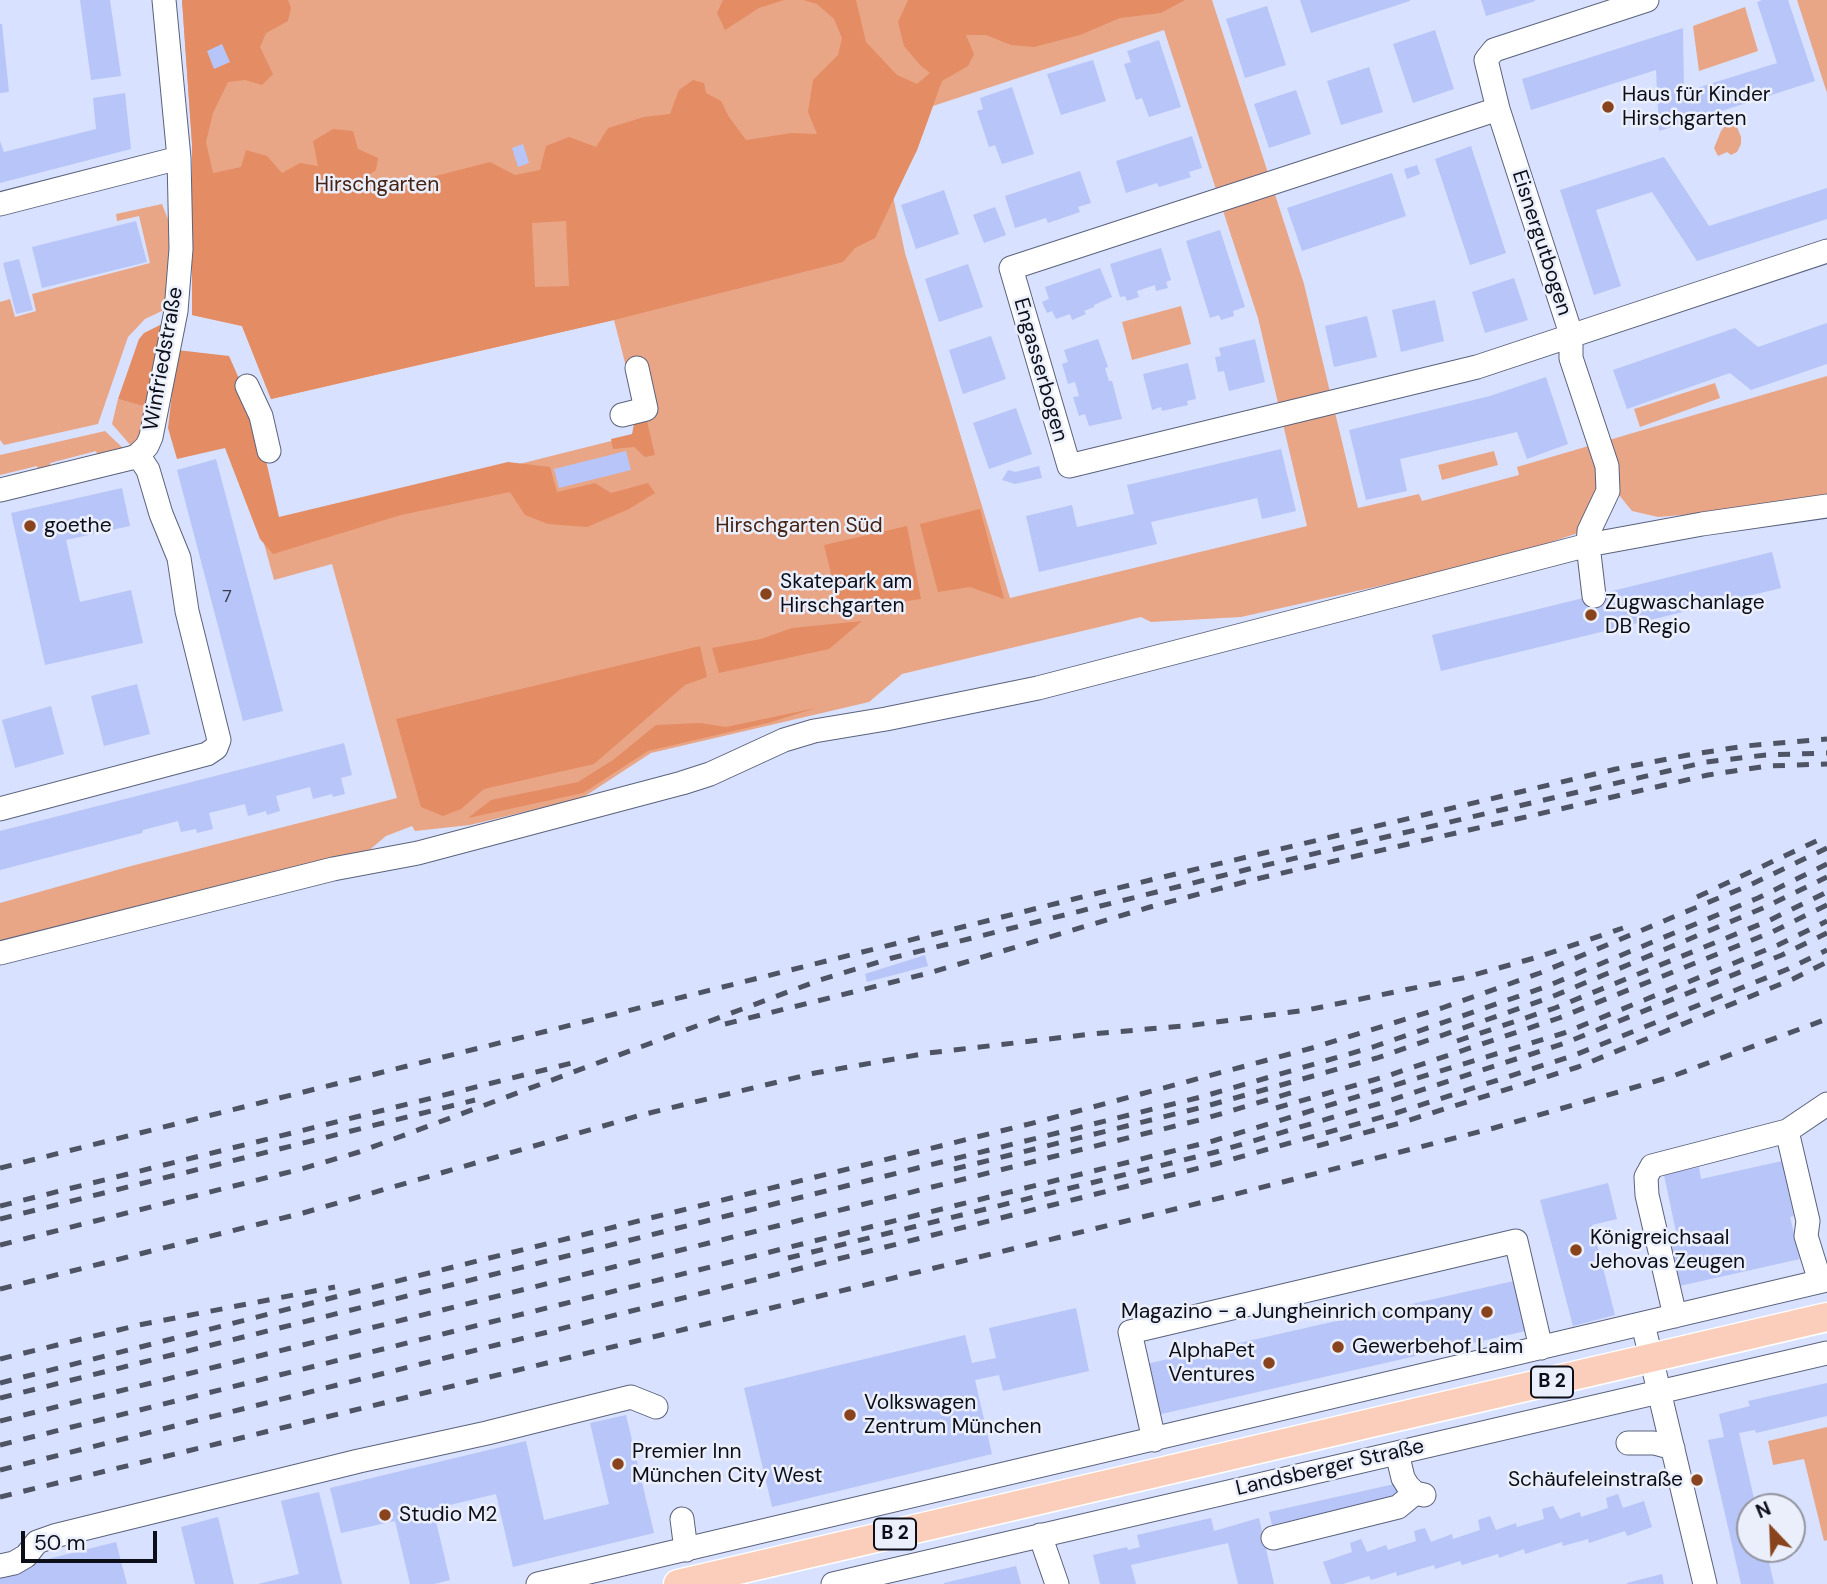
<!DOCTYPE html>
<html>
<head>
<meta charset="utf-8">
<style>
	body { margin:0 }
	#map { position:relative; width:1827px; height:1584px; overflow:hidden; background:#d8e1ff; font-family:"DM Sans",sans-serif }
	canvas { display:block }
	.north { position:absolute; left:1736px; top:1493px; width:70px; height:70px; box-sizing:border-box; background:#ebeffb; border:2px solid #9295a0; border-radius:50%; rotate:337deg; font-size:19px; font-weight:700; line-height:28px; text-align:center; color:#0c0e18 }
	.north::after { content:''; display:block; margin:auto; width:24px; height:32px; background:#89431d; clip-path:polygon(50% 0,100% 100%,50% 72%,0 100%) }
	.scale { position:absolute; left:21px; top:1531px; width:136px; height:32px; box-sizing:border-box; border:4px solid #0c0e18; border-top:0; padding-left:9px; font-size:21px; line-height:24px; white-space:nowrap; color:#0c0e18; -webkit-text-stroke:5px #ebeffb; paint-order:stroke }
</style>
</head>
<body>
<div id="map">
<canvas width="1827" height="1584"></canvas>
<div class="north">N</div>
<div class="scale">50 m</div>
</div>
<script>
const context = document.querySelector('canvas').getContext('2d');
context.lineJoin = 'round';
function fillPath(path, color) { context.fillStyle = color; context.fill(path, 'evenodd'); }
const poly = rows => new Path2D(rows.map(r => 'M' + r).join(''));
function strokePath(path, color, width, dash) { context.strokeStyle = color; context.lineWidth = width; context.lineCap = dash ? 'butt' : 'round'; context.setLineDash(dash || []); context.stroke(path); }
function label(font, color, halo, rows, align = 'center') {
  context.font = font + ' "DM Sans",sans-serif'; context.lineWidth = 5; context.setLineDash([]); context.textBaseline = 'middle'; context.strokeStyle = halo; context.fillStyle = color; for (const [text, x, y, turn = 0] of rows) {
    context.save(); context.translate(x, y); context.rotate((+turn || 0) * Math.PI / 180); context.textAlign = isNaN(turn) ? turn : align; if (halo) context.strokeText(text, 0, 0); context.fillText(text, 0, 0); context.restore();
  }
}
fillPath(poly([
	[182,0,1212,0,1304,284,1358,508,1419,494,1422,501,1519,475,1517,467,1827,376,1827,495,1718,512,1658,517,1632,511,1619,495,1612,482,1581,532,1500,559,1241,617,1151,622,1141,617,902,674,869,702,651,753,582,798,470,825,415,831,412,826,386,836,367,852,0,947,0,903,131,866,397,798,332,564,274,580,260,529,643,433,614,320,271,399,242,326,192,315,192,144],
	[1164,30,1258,318,1307,526,1010,598,905,253,893,196,917,150,933,106],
	[1797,0,1827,0,1827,93],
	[1745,7,1758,51,1699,71,1693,26],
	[1731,124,1737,127,1741,137,1741,144,1737,152,1731,155,1727,152,1718,156,1714,148,1721,131,1724,127],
	[162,204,173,232,164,310,145,319,128,337,98,424,4,445,0,440,0,302,10,299,15,317,36,311,32,294,150,263,139,216,117,221,116,214],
	[1181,306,1191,344,1132,360,1122,322],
	[1715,383,1720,398,1640,427,1634,409],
	[118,399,149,408,147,427,132,447,112,424],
	[105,431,124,449,98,457,96,451,50,463,51,469,39,472,37,466,0,475,0,455],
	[1494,451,1498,465,1442,480,1438,465],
	[1827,1427,1827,1540,1824,1541,1804,1459,1773,1465,1768,1441]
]), '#e9a687');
fillPath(poly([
	[182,0,288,0,291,8,288,21,266,33,260,47,273,74,262,85,245,80,228,82,213,113,206,142,213,173,241,167,246,150,267,156,282,173,300,163,318,166,313,141,333,129,353,131,358,149,378,158,376,170,355,185,381,196,420,180,490,162,515,175,540,170,546,146,569,137,596,147,608,128,644,117,670,114,679,90,693,80,704,83,706,93,721,101,729,117,746,140,792,133,817,134,808,112,813,80,838,55,842,38,834,19,817,4,803,0,856,0,866,42,897,75,917,84,930,73,921,66,904,46,898,22,908,0,1185,0,1161,13,1120,18,1080,35,1034,47,1011,45,986,35,966,35,974,54,968,66,942,81,917,150,875,238,855,248,843,262,614,320,271,399,242,326,192,315,192,144],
	[566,221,569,286,535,287,532,223],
	[723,0,784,0,759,8,725,30,717,13],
	[164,323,149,408,118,399,139,339,144,333],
	[177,350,229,356,256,417,279,517,508,462,550,467,557,492,595,483,611,493,648,483,655,493,629,509,587,527,548,524,525,515,510,492,401,515,273,554,260,539,225,448,177,459,168,428],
	[647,421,655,455,645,457,634,447,613,449,611,439,632,434,634,424],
	[980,509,1004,599,970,587,938,592,920,524],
	[907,526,921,599,840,611,824,545],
	[862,621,829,649,719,673,712,648,761,639,792,628],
	[700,646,707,677,685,685,594,764,484,789,461,809,443,816,421,807,396,719],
	[816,708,768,723,648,751,583,793,468,818,491,800,578,782,613,760,656,725,700,723,726,727]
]), '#e48c63');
fillPath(poly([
	[80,0,110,0,121,76,91,80],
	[1300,0,1410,0,1410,1,1311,33],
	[1481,0,1535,0,1535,1,1486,16],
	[1762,0,1788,0,1815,81,1659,131,1656,70,1531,110,1522,79,1683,28,1684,92,1777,63,1757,2],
	[1267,6,1286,65,1245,78,1226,19],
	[0,24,2,24,9,92,0,93],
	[1435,30,1454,89,1413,103,1393,44],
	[1159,40,1181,107,1149,117,1142,98,1136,100,1124,64,1131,62,1127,51],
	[222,44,230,62,214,69,207,51],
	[1093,60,1106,101,1061,115,1047,74],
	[1369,67,1383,112,1341,125,1327,81],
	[1012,87,1034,154,1002,164,995,145,989,147,977,111,983,109,980,98],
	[1296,90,1311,134,1269,148,1254,104],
	[125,93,131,149,0,183,0,141,4,152,96,129,93,98],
	[1192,136,1202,168,1189,172,1191,177,1159,187,1157,183,1126,193,1116,161],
	[523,144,529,163,518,167,512,148],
	[1471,146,1506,253,1470,265,1435,159],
	[1664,157,1709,226,1827,188,1827,219,1697,261,1652,192,1596,210,1621,286,1594,295,1560,190],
	[1417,165,1420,174,1407,179,1404,169],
	[1080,171,1091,203,1078,207,1080,212,1048,223,1046,218,1015,228,1005,196],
	[1392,173,1406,216,1302,251,1287,208],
	[944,190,959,234,916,249,901,205],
	[995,207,1006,235,984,243,973,215],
	[136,221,147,262,42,288,32,247],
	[1220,230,1245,307,1233,311,1234,316,1221,320,1219,315,1210,318,1186,241],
	[1161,248,1171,280,1166,282,1168,288,1156,291,1155,285,1137,291,1139,297,1127,301,1125,296,1120,297,1110,264],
	[19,259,33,310,16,314,3,263],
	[968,264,983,307,939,322,925,279],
	[1100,268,1112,297,1094,305,1094,307,1084,311,1086,314,1072,320,1070,314,1056,319,1052,311,1047,313,1042,302,1049,299,1045,287],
	[1514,278,1528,320,1485,333,1472,292],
	[1435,300,1444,341,1401,352,1392,310],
	[1367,316,1377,357,1334,367,1325,326],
	[1827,323,1827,364,1751,390,1730,373,1627,409,1613,370,1735,328,1758,347],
	[991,336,1006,379,963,394,949,350],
	[1098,339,1108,367,1105,368,1109,381,1112,381,1122,419,1089,426,1085,414,1079,416,1073,397,1079,396,1075,382,1068,384,1062,364,1068,362,1064,350],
	[1255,339,1265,382,1229,391,1224,371,1218,372,1215,357,1221,356,1219,348],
	[1188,363,1196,399,1187,401,1188,405,1162,411,1161,407,1152,410,1143,374],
	[1546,377,1568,444,1527,459,1517,432,1400,459,1407,491,1366,500,1349,430,1490,396],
	[1016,408,1032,454,989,469,973,423],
	[1281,449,1296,511,1262,519,1257,498,1151,522,1157,544,1039,572,1026,516,1072,505,1077,527,1134,514,1127,485],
	[626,451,631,470,559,488,554,469],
	[216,459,283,711,243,721,177,470],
	[1039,466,1042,478,1015,484,1002,480,1008,470,1015,472],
	[122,488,130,526,66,540,80,602,131,590,143,643,45,665,11,513],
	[1772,552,1781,588,1441,671,1432,635],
	[137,684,150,734,104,746,91,696],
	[51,706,64,754,15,768,2,720],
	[344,743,352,775,341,778,345,794,333,797,332,794,313,799,310,787,276,796,280,811,267,815,266,811,248,816,245,804,209,813,213,829,197,833,196,829,181,832,178,821,143,830,142,833,0,870,0,831],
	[925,955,928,966,867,982,865,974],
	[1782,1161,1794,1216,1790,1217,1800,1259,1675,1287,1665,1244,1678,1241,1664,1175,1699,1167,1701,1179],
	[1608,1183,1617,1219,1592,1225,1615,1315,1573,1326,1540,1200],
	[1518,1280,1530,1330,1157,1415,1146,1364],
	[1076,1308,1089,1371,1003,1391,999,1375,975,1380,992,1454,772,1507,744,1388,965,1335,972,1363,996,1358,989,1328],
	[1827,1383,1827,1416,1756,1433,1755,1430,1739,1433,1756,1507,1750,1507,1750,1549,1766,1549,1774,1584,1741,1584,1708,1440,1724,1437,1719,1414,1750,1406,1748,1401],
	[626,1415,654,1533,513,1567,496,1494,433,1509,450,1580,434,1584,410,1584,395,1521,341,1533,330,1488,526,1441,544,1520,609,1504,590,1423],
	[1399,1483,1402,1495,1272,1525,1269,1512],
	[319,1492,342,1584,258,1584,299,1574,281,1501],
	[1618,1494,1623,1508,1644,1501,1652,1527,1627,1536,1625,1531,1589,1543,1588,1539,1563,1546,1562,1542,1525,1554,1524,1549,1499,1558,1498,1554,1462,1565,1460,1561,1435,1569,1434,1565,1397,1576,1396,1572,1371,1580,1369,1576,1343,1584,1331,1584,1323,1562,1352,1552,1350,1543,1361,1539,1367,1552,1386,1545,1388,1550,1416,1541,1414,1531,1425,1528,1431,1542,1452,1534,1453,1539,1480,1530,1478,1520,1490,1516,1496,1530,1516,1523,1517,1527,1544,1519,1542,1509,1553,1506,1560,1519,1580,1512,1581,1517,1608,1508,1606,1498],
	[218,1517,234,1584,195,1584,181,1527],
	[1211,1518,1214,1531,1259,1518,1274,1584,1238,1584,1228,1543,1131,1565,1136,1584,1100,1584,1093,1555,1127,1547,1128,1550,1140,1547,1137,1535],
	[116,1542,127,1584,0,1584,0,1571],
	[1016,1566,1021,1584,944,1584,944,1583],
	[1662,1574,1664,1584,1627,1584,1627,1583]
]), '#b8c5f8');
const minor = poly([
	[1498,109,1011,268,1069,466,1477,367,1827,251],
	[0,204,179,158],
	[247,386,261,416,269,451],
	[622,415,646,409,637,368],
	[0,490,131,458,138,455,147,446,151,437,176,311,181,249,179,158,164,0],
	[1594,596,1588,545,1589,531,1608,491,1607,466,1571,358,1571,334,1498,109,1486,60,1494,50,1647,0],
	[0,809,207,754,216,748,219,740,187,611,179,558,161,514,148,470,138,455],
	[0,953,333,869,418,853,682,783,710,774,784,740,814,731,886,719,1038,688,1588,545,1702,524,1827,506],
	[1820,1281,1806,1236,1808,1221,1787,1131,1827,1104],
	[1675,1316,1647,1195,1646,1177,1652,1166,1787,1131],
	[1643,1324,1705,1584],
	[1154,1440,1130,1332,1516,1241,1541,1348],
	[1628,1443,1654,1443,1673,1448],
	[1397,1453,1403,1478,1408,1486,1415,1493,1424,1495],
	[682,1519,686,1550],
	[1040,1535,1057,1584],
	[1273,1538,1398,1507,1415,1493],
	[0,1566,14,1563,26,1556,37,1542,54,1536,359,1461,487,1433,631,1397,656,1407],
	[538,1584,1827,1280],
	[833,1584,1827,1353]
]);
const major = poly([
	[678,1584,1827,1317]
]);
strokePath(minor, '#5b627c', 25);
strokePath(major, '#fff', 31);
strokePath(minor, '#fff', 23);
strokePath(major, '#faceba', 28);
strokePath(poly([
	[1697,897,1827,836],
	[725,1024,929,973,1150,907,1252,880,1708,775,1767,766,1827,764],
	[1457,1041,1555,1008,1768,921,1827,892],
	[1276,1108,1384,1077,1559,1018,1772,932,1827,905],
	[1317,1146,1400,1123,1578,1067,1793,979,1827,962],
	[0,1168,1138,883,1616,769,1688,755,1745,746,1827,739],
	[954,1169,1203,1107,1377,1058,1549,998,1763,908,1827,877],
	[0,1206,576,1062],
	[0,1219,475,1100],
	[0,1245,301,1169,359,1152,820,980,892,958,1249,869,1668,771,1706,762,1766,755,1827,753],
	[788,1258,1216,1152,1391,1100,1565,1043,1782,955,1827,933],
	[0,1289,303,1213,641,1115,815,1073,928,1053,1092,1034,1194,1025,1307,1010,1463,978,1538,957,1623,928],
	[0,1359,139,1325,335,1287],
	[0,1383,417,1276,1037,1122,1312,1048,1442,1008,1540,973,1752,884,1827,848],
	[0,1398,1201,1097,1373,1047,1545,987,1758,898,1827,864],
	[0,1421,1207,1118,1297,1091],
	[0,1445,1213,1141,1564,1033,1778,945,1827,921],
	[0,1470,1219,1163,1396,1113,1575,1055,1788,969,1827,950],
	[0,1497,1228,1196,1494,1128,1670,1077,1827,1019]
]), '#4f5464', 5, [12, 12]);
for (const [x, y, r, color] of [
	[1608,107,7,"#89431d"],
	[30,526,7,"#89431d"],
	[766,594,7,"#89431d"],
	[1591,615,7,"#89431d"],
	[1576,1250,7,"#89431d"],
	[1487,1312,7,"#89431d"],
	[1338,1347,7,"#89431d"],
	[1269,1363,7,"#89431d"],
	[850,1415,7,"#89431d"],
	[618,1464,7,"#89431d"],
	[1697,1480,7,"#89431d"],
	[385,1515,7,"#89431d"]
]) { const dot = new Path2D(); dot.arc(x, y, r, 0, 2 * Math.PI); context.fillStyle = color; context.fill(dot); strokePath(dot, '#ebeffb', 2.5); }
label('18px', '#373c50', null, [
	["7",227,597]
]);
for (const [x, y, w] of [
	[1552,1382,42],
	[895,1534,42]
]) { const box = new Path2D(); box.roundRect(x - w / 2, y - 15.5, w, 31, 5); context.fillStyle = '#ebeffb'; context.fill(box); strokePath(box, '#0c0e18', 2); }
label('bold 19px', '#0c0e18', null, [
	["B 2",1552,1382],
	["B 2",895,1534]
]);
label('21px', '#0c0e18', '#ebeffb', [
	["Haus für Kinder",1622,95],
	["Hirschgarten",1622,119],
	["goethe",44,526],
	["Skatepark am",780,582],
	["Hirschgarten",780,606],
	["Zugwaschanlage",1605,603],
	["DB Regio",1605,627],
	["Königreichsaal",1590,1238],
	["Jehovas Zeugen",1590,1262],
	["Magazino - a Jungheinrich company",1473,1312,"right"],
	["Gewerbehof Laim",1352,1347],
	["AlphaPet",1255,1351,"right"],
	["Ventures",1255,1375,"right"],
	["Volkswagen",864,1403],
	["Zentrum München",864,1427],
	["Premier Inn",632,1452],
	["München City West",632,1476],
	["Schäufeleinstraße",1683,1480,"right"],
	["Studio M2",399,1515]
], 'left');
label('21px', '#462312', '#ebeffb', [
	["Hirschgarten",377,185],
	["Hirschgarten Süd",799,526]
]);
label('21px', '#0c0e18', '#ebeffb', [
	["Eisnergutbogen",1541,243,72],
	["Winfriedstraße",164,359,-80],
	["Engasserbogen",1040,370,74],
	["Landsberger Straße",1330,1468,-13]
]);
</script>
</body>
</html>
